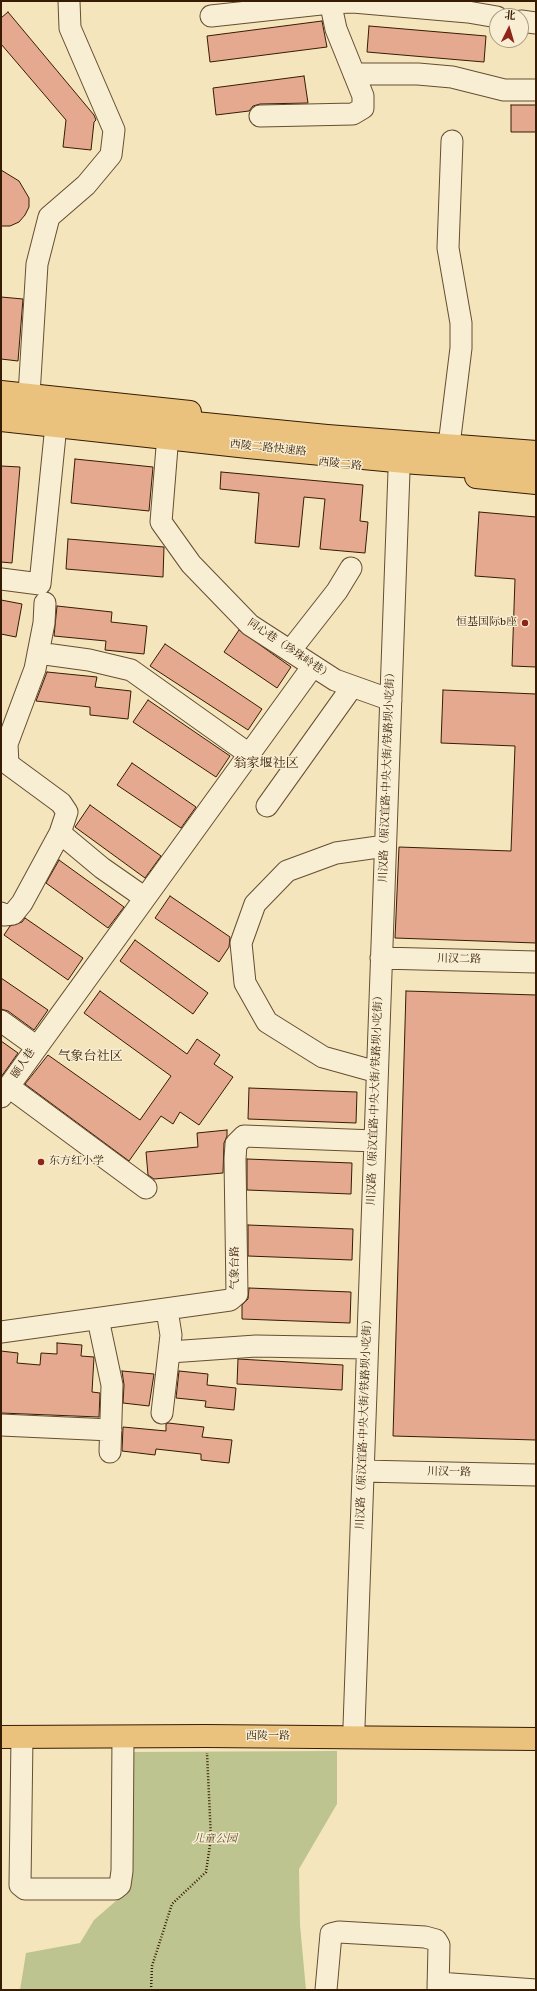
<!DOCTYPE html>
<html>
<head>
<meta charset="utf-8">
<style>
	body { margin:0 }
	#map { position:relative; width:537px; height:1991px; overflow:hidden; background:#f4e5bc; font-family:Vollkorn,"Noto Serif SC",serif }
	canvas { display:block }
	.frame { position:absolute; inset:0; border:2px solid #361c03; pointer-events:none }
	.north { position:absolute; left:489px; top:8px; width:40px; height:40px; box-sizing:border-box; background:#f8eed3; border:1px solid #aa9a80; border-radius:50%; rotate:5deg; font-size:11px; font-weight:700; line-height:16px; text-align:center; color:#361c03 }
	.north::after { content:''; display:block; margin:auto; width:14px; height:18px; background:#8f2418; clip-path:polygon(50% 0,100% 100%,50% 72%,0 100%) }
</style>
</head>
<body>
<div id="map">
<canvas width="537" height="1991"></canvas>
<div class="frame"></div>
<div class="north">北</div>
</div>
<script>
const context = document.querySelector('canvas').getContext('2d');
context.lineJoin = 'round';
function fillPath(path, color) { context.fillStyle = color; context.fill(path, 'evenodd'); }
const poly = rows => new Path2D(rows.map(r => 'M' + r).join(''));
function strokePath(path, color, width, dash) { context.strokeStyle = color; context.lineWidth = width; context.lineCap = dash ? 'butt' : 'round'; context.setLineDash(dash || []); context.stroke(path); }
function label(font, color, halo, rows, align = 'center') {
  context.font = font + ' Vollkorn,"Noto Serif SC",serif'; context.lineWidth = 3; context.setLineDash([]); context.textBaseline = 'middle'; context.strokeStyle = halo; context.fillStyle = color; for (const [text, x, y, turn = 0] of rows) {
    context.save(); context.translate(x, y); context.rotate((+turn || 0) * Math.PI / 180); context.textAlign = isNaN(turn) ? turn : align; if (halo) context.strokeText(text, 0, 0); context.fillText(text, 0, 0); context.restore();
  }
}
fillPath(poly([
	[337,1751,337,1804,299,1869,300,1925,306,1990,20,1990,26,1953,80,1943,94,1920,125,1893,129,1752]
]), '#bec48f');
const building = poly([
	[8,12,94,115,96,120,94,122,91,150,63,147,66,120,1,44,1,18,8,12],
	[322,21,327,47,210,62,207,36,322,21],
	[369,26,486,36,484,62,367,52,369,26],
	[304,76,308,103,260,104,253,106,249,111,216,115,213,88,304,76],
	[511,105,536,105,536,132,511,132,511,105],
	[1,170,19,181,29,198,29,207,25,215,19,222,10,226,1,226,1,170],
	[1,297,23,299,18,361,1,359,1,297],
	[75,459,153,467,149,511,71,503,75,459],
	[1,466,20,467,12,563,1,562,1,466],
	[221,472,363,485,360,521,368,522,365,553,320,549,325,499,304,497,299,547,255,543,259,493,220,489,221,472],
	[479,512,536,517,536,667,512,666,515,579,475,576,479,512],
	[68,539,164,547,163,577,66,569,68,539],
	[1,600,22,604,16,637,1,634,1,600],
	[57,606,112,612,111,622,147,626,144,654,105,650,106,641,54,636,57,606],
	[239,630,291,667,277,688,224,652,239,630],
	[165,644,262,709,248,730,150,666,165,644],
	[47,672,97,677,95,687,131,691,128,719,90,715,90,707,36,701,47,672],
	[443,690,536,694,536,943,395,938,399,847,511,851,515,746,441,743,443,690],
	[148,700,230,756,216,777,133,722,148,700],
	[132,763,196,807,181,828,117,785,132,763],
	[90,805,161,856,145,878,75,827,90,805],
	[59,860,124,907,108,928,46,883,59,860],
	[170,896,230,937,229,947,219,962,155,918,170,896],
	[25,918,83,958,68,980,4,935,10,926,22,922,25,918],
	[135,940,208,993,193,1014,120,961,135,940],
	[1,978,48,1010,34,1030,8,1011,1,1009,1,978],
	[100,991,187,1054,197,1039,220,1055,214,1064,233,1077,199,1125,180,1112,173,1124,161,1116,129,1161,25,1084,48,1055,140,1120,171,1076,84,1013,100,991],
	[406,991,536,995,536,1440,393,1436,406,991],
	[1,1041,18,1053,1,1077,1,1041],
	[249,1088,357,1092,356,1123,248,1119,249,1088],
	[227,1130,227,1136,224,1143,223,1173,154,1179,148,1175,146,1152,198,1147,197,1133,227,1130],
	[247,1159,352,1163,351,1194,247,1190,247,1159],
	[248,1225,353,1229,352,1260,248,1256,248,1225],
	[249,1288,351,1292,350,1323,242,1319,242,1305,248,1299,249,1288],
	[57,1343,82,1345,81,1356,94,1357,92,1392,100,1393,99,1417,1,1413,1,1351,18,1353,17,1363,40,1365,41,1353,57,1354,57,1343],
	[238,1359,343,1365,342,1390,237,1384,238,1359],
	[122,1371,154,1374,149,1406,123,1403,124,1385,122,1371],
	[179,1371,208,1374,207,1385,236,1388,234,1410,205,1407,206,1401,176,1398,179,1371],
	[168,1423,204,1427,202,1437,232,1440,229,1463,201,1460,201,1454,156,1449,155,1455,122,1451,123,1427,166,1431,166,1424,168,1423]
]);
fillPath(building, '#e4a98e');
strokePath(building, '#361c03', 1);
const minor = poly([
	[211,16,330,3,353,2,468,12,497,17],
	[521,21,536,23],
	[354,74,418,74,452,77,504,90,536,90],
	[260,116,353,114,363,108,363,96,336,29,330,1],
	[29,395,37,264,49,217,86,185,111,155,114,130,70,28,69,1],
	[450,437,461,348,461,323,448,248,452,141],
	[167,447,161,522,191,564,250,625,335,680,391,700],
	[1,579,40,584,55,435],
	[290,651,337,591,351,568],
	[38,653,89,660,131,670,249,754],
	[267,806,352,687],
	[60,833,102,868,145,898],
	[1,913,4,915,13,914,22,903,60,833,67,812,61,803,8,764,7,744,35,669,44,623,45,603],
	[381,958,536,962],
	[1,1021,37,1047],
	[377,1072,323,1057,267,1022,245,983,241,943,255,904,287,871,336,853,385,846],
	[9,1087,146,1188],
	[1,1097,313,666],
	[98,1319,112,1385,110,1452],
	[1,1332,230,1300,237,1294,235,1159,236,1144,244,1136,375,1141],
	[170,1352,256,1346,367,1348],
	[162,1413,171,1335,167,1310],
	[1,1425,111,1430],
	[363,1471,536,1475],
	[354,1726,399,471],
	[22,1737,20,1885,25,1889,115,1889,120,1885,122,1871,123,1737],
	[438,1983,536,1990],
	[326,1990,331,1934,339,1932,425,1937,436,1940,439,1945,438,1990]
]);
const major = poly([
	[1,392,190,412],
	[476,477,536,483],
	[1,1737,206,1736,536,1739]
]);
const highway = poly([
	[1,404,327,436,536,452],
	[1,420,248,447,416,463,536,471]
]);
strokePath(minor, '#664e31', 23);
strokePath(major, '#361c03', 24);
strokePath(highway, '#361c03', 24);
strokePath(poly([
	[151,1990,152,1966,172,1904,206,1872,211,1838,207,1753]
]), '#361c03', 2.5, [1, 2]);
strokePath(minor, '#f8eed3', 21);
strokePath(major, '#eac27e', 22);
strokePath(highway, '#eac27e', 22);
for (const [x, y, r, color] of [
	[525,623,4,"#8f2418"],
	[41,1162,4,"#8f2418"]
]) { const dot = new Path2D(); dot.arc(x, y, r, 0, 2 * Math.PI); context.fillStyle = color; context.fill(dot); strokePath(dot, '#f8eed3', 1.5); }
label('11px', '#361c03', '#f8eed3', [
	["西陵二路快速路",268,449,6],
	["西陵二路",340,465,6],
	["同心巷（珍珠岭巷）",289,650,34],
	["川汉路（原汉宜路·中央大街/铁路坝小吃街）",388,775,-88],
	["川汉二路",459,960,1],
	["颐人巷",24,1064,-56],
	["川汉路（原汉宜路·中央大街/铁路坝小吃街）",376,1098,-88],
	["气象台路",236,1268,-90],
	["川汉路（原汉宜路·中央大街/铁路坝小吃街）",365,1422,-88],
	["川汉一路",449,1473,1],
	["西陵一路",268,1737]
]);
label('11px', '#361c03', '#f8eed3', [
	["恒基国际b座",517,623],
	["东方红小学",49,1162,"left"]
], 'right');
label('italic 11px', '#5f4e2d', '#f8eed3', [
	["儿童公园",215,1840]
]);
label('13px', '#361c03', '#f8eed3', [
	["翁家堰社区",266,765],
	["气象台社区",90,1058]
]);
</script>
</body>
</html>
